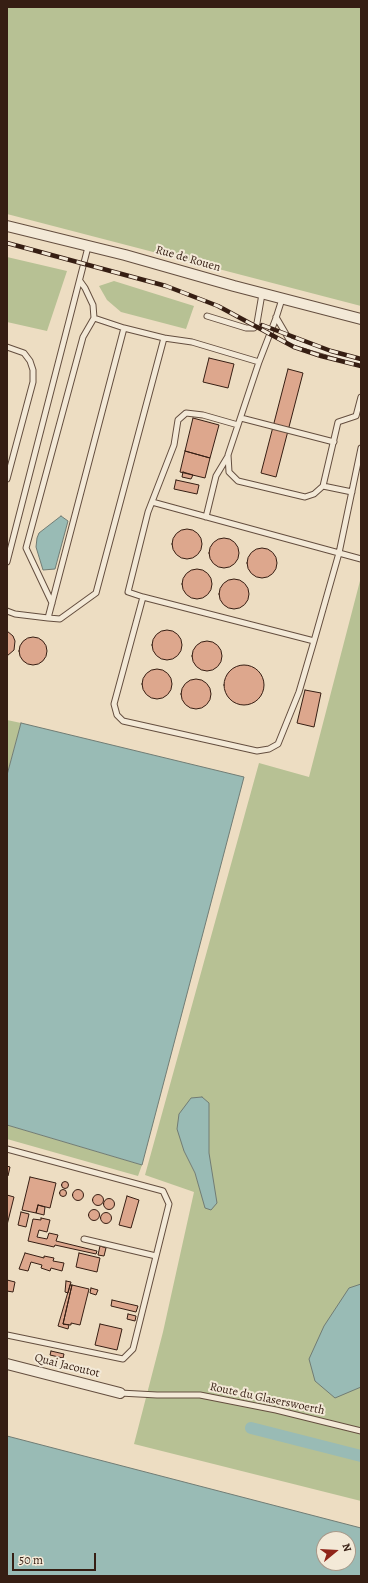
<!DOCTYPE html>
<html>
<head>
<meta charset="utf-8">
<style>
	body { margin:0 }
	#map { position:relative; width:368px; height:1583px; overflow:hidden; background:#edddc2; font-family:Alegreya,serif }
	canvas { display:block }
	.frame { position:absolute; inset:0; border:8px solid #361e13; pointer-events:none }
	.north { position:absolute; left:316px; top:1531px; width:40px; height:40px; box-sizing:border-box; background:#f3e9d7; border:1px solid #a79889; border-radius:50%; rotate:72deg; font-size:11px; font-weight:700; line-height:16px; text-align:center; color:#361e13 }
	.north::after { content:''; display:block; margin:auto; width:14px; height:18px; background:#8f2418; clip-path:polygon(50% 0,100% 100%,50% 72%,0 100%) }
	.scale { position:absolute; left:12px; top:1553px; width:84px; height:18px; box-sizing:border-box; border:2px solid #361e13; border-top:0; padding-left:5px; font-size:12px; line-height:14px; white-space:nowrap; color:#361e13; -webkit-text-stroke:3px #f3e9d7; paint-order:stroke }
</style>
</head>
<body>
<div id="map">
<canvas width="368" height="1583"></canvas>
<div class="frame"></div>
<div class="north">N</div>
<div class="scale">50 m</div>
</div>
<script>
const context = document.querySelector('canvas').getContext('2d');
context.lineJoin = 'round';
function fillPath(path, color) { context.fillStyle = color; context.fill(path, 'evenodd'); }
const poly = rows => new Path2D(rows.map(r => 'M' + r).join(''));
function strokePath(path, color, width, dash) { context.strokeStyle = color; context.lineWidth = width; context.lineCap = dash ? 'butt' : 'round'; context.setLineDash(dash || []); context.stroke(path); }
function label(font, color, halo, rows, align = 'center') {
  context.font = font + ' Alegreya,serif'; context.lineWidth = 4; context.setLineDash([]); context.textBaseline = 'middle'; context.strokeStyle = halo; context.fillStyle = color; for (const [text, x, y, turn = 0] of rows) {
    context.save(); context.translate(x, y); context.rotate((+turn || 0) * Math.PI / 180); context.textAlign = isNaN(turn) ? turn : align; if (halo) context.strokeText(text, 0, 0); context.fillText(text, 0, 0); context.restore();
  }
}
fillPath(poly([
	[7,7,361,7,361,306,7,214],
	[7,257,67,271,47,331,7,322],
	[114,281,194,306,186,329,121,312,107,300,99,286],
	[361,577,361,1501,134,1444,163,1332,194,1192,145,1175,259,763,309,777],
	[209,1103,209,1157,200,1190,195,1173,184,1151],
	[7,720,21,723,7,775],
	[7,1125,142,1165,138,1176,7,1139]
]), '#b7c194');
const water = poly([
	[61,516,68,521,55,569,43,570,36,547,37,538,39,533,61,516],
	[21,723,244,777,142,1165,7,1125,7,775,21,723],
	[202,1097,209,1103,209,1153,217,1203,211,1210,205,1208,195,1173,184,1151,177,1129,179,1114,191,1098,202,1097],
	[361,1284,361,1387,335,1398,315,1381,309,1359,324,1326,349,1288,361,1284],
	[7,1436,361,1528,361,1576,7,1576,7,1436],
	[324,1539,348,1539,348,1563,324,1563,324,1539]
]);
fillPath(water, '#99bbb5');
strokePath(water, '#717c74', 1);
strokePath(poly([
	[251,1428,361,1456]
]), '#99bbb5', 12);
const building = poly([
	[209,358,234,364,228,388,203,382,209,358],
	[288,369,303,373,276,477,261,473,288,369],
	[193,418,219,425,210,458,185,451,193,418],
	[185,451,210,458,205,478,180,472,185,451],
	[183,472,193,475,191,479,182,477,183,472],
	[176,480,199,485,197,494,174,489,176,480],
	'172 544a15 15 0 1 1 30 0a15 15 0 1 1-30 0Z',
	'209 553a15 15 0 1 1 30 0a15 15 0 1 1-30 0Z',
	'247 563a15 15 0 1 1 30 0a15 15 0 1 1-30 0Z',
	'182 584a15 15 0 1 1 30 0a15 15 0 1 1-30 0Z',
	'219 594a15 15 0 1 1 30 0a15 15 0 1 1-30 0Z',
	'152 645a15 15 0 1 1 30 0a15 15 0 1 1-30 0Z',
	[7,631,13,636,15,641,14,650,7,656,7,631],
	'19 651a14 14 0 1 1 28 0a14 14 0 1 1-28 0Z',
	'192 656a15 15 0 1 1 30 0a15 15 0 1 1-30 0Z',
	'224 685a20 20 0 1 1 40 0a20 20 0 1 1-40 0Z',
	'142 684a15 15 0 1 1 30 0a15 15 0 1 1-30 0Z',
	'181 694a15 15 0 1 1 30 0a15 15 0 1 1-30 0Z',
	[305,690,321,693,314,727,297,723,305,690],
	[7,1166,10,1167,8,1176,7,1176,7,1166],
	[30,1177,56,1183,50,1208,38,1205,36,1213,22,1210,30,1177],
	'61.5 1185a3.5 3.5 0 1 1 7 0a3.5 3.5 0 1 1-7 0Z',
	'59.5 1193a3.5 3.5 0 1 1 7 0a3.5 3.5 0 1 1-7 0Z',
	'72.5 1195a5.5 5.5 0 1 1 11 0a5.5 5.5 0 1 1-11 0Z',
	'92.5 1200a5.5 5.5 0 1 1 11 0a5.5 5.5 0 1 1-11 0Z',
	[7,1195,14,1197,7,1225,7,1195],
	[127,1196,139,1200,131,1228,119,1225,127,1196],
	'103.5 1204a5.5 5.5 0 1 1 11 0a5.5 5.5 0 1 1-11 0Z',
	[38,1205,45,1207,44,1215,36,1213,38,1205],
	'88.5 1215a5.5 5.5 0 1 1 11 0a5.5 5.5 0 1 1-11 0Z',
	[21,1212,29,1214,26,1227,18,1225,21,1212],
	'100.5 1218a5.5 5.5 0 1 1 11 0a5.5 5.5 0 1 1-11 0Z',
	[41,1218,50,1220,47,1232,39,1230,37,1237,47,1239,49,1233,58,1235,56,1241,97,1251,96,1254,55,1245,54,1247,28,1241,33,1219,41,1220,41,1218],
	[100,1246,106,1248,104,1256,98,1255,100,1246],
	[25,1253,44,1258,44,1256,54,1258,53,1261,64,1263,62,1271,51,1268,50,1271,41,1268,42,1265,31,1262,28,1271,19,1269,25,1253],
	[79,1253,100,1258,97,1272,76,1267,79,1253],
	[7,1280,15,1282,13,1292,7,1291,7,1280],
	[66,1281,71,1282,68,1293,65,1292,66,1281],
	[70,1285,72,1285,63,1324,69,1325,68,1329,58,1326,70,1285],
	[72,1285,89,1289,80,1325,71,1323,71,1325,63,1324,72,1285],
	[91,1288,98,1290,96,1295,90,1293,91,1288],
	[112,1300,138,1306,136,1312,111,1306,112,1300],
	[128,1314,136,1316,135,1321,127,1319,128,1314],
	[100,1324,122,1329,117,1350,95,1345,100,1324],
	[51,1351,64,1354,63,1358,50,1355,51,1351]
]);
fillPath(building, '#dda78d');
strokePath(building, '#361e13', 1);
const lane = poly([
	[207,316,246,328,254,328,257,323,262,294],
	[276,317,290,341,361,362],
	[94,318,124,328],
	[7,347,24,353,30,361,33,370,33,382,7,479],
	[259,362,228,455,229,472,238,481,305,497,314,494,323,486,338,422,356,416,361,397],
	[241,418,334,442],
	[361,448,339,553,361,559],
	[323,486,352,492],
	[152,502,339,553,314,641,299,692,278,744,269,749,257,751,123,721,117,715,114,704,143,597,314,641],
	[206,517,216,476,228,456],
	[7,562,88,247],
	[143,597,128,592,148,512,174,445,178,420,186,413,203,415,238,425],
	[52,603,26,548,83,337,94,318,93,305,85,288,80,281],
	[7,611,15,614,48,618,124,328,164,338,192,342,259,362,276,318,282,299],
	[48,618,60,619,96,593,164,338],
	[7,1149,163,1191,169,1204,133,1349,123,1359,7,1335],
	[84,1239,156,1256],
	[120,1393,157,1395,200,1395,276,1410,361,1431]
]);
const street = poly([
	[7,226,125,255,234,286,361,319],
	[7,1364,120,1393]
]);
strokePath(lane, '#644e3f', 7);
strokePath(street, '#644e3f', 12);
strokePath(lane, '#f3e9d7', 5);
strokePath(street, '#f3e9d7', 10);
const rail = poly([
	[7,243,166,286,218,306,294,347,321,356,361,366],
	[262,325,331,351,361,359]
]);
strokePath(rail, '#361e13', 4.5);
strokePath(rail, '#f3e9d7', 3, [9]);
label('12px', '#361e13', '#f3e9d7', [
	["Rue de Rouen",188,259,16],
	["Quai Jacoutot",67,1366,14],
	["Route du Glaserswoerth",267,1399,12]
]);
</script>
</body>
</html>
